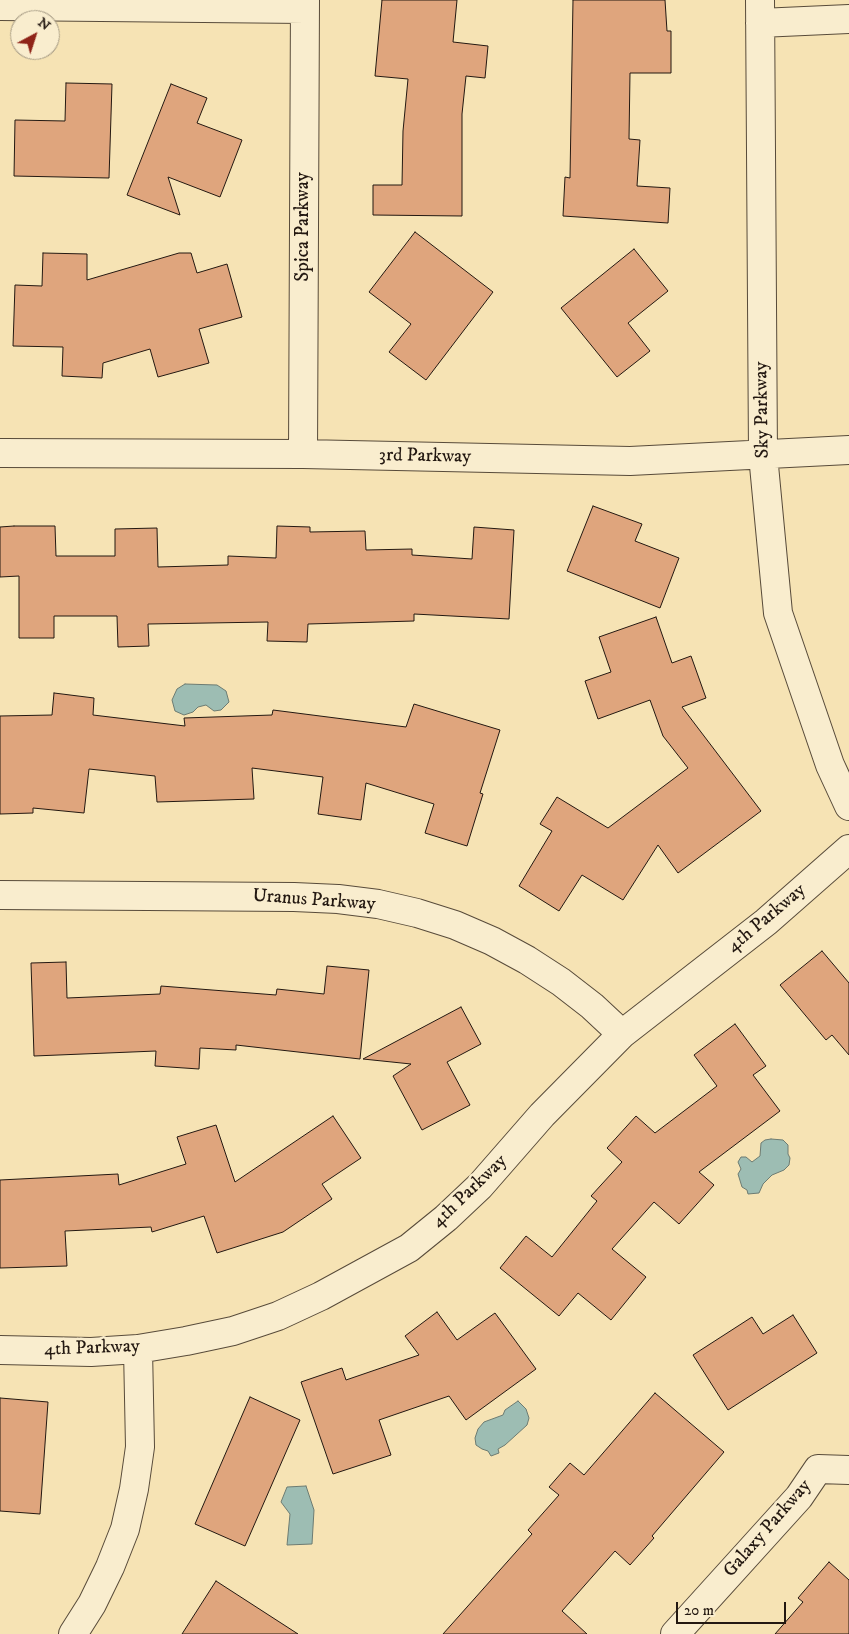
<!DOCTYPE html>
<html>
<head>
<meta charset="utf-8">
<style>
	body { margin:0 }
	#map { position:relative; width:849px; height:1634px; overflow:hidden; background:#f6e3b4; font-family:"IM FELL DW Pica",serif }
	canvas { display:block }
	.north { position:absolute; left:10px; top:10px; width:50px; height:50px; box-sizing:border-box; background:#f9edce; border:1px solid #a39882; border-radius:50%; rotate:40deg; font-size:14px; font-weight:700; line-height:20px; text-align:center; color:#231811 }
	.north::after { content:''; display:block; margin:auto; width:18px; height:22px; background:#8f2418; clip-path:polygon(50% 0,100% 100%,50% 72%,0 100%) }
	.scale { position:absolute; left:676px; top:1602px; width:110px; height:22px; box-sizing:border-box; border:2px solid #231811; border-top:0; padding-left:6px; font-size:15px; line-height:18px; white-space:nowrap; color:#231811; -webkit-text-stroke:4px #f9edce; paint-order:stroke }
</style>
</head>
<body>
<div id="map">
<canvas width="849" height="1634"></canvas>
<div class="north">N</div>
<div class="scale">20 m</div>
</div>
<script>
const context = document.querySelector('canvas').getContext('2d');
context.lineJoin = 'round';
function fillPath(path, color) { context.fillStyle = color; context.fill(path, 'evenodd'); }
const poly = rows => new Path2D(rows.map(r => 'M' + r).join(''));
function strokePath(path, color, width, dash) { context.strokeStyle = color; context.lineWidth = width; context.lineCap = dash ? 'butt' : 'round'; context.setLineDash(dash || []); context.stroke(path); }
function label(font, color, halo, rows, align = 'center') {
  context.font = font + ' "IM FELL DW Pica",serif'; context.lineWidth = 5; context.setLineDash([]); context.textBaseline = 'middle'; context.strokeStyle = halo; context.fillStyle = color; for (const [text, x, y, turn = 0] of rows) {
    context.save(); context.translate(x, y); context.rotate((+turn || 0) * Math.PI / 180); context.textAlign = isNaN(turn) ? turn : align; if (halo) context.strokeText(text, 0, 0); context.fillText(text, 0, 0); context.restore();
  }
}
const water = poly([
	[185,684,217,685,226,691,229,702,221,710,214,711,206,705,198,707,193,712,184,715,175,711,172,700,177,689,185,684],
	[771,1139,783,1140,788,1145,788,1154,790,1158,789,1165,784,1170,772,1175,763,1184,759,1193,748,1194,747,1190,742,1187,738,1174,741,1169,738,1162,741,1157,746,1157,752,1162,760,1156,761,1143,765,1140,771,1139],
	[518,1401,526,1409,529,1418,527,1425,505,1445,498,1449,499,1453,491,1456,488,1451,482,1449,476,1445,475,1438,478,1429,484,1422,503,1415,505,1410,518,1401],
	[306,1486,314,1510,312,1544,287,1545,290,1514,281,1502,287,1487,306,1486]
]);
fillPath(water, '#9dbdb3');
strokePath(water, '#6c7b72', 1);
const building = poly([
	[382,0,457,0,453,42,488,46,485,78,466,76,462,114,462,216,373,215,373,185,402,185,403,131,408,79,375,76,382,0],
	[573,0,665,0,667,31,671,31,671,73,630,73,629,139,640,140,637,186,670,188,668,223,563,216,565,177,570,178,573,0],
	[66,83,112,84,109,178,14,176,15,120,65,121,66,83],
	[171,84,207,98,197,123,242,140,220,197,168,177,180,215,127,195,171,84],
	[415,232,493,292,426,380,389,352,411,324,369,292,415,232],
	[634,249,668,291,628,323,650,351,617,377,561,308,634,249],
	[43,253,87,254,87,280,179,253,191,253,197,273,227,264,242,317,199,329,209,363,158,377,150,349,103,363,102,378,62,376,63,347,13,346,15,285,42,286,43,253],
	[593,506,642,524,635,541,679,558,660,608,567,571,593,506],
	[14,526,55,526,56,556,115,556,115,529,157,528,158,567,228,565,228,556,276,558,277,526,310,527,310,532,365,531,366,550,412,549,412,555,472,559,474,527,514,530,509,619,414,614,414,621,308,624,307,642,267,641,268,622,148,624,149,646,118,647,117,616,54,616,54,638,19,638,19,576,0,577,0,527,14,526],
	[656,617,672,663,691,656,706,698,682,707,761,811,678,873,658,845,623,900,582,875,559,911,519,886,552,831,540,824,557,797,608,828,688,768,663,736,650,700,598,719,585,681,611,672,599,637,656,617],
	[54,693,94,698,93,715,185,726,184,718,272,715,273,710,406,727,414,704,500,730,480,793,483,794,467,846,425,833,434,804,366,783,361,820,318,814,323,777,252,768,254,799,157,802,155,776,89,769,84,813,33,808,33,813,0,814,0,716,52,715,54,693],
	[822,951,849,983,849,1055,832,1035,826,1040,780,985,822,951],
	[66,962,67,998,160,994,161,986,276,995,277,989,324,994,327,966,369,970,360,1059,236,1045,236,1050,200,1048,199,1069,155,1066,156,1051,34,1056,31,963,66,962],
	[461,1007,481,1044,447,1062,470,1105,422,1130,393,1076,411,1064,363,1059,461,1007],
	[735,1024,766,1066,753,1075,780,1111,699,1172,714,1185,679,1224,654,1202,612,1249,646,1277,611,1320,578,1293,559,1316,500,1268,526,1236,552,1257,597,1201,591,1196,622,1162,607,1148,636,1116,655,1133,717,1086,694,1055,735,1024],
	[333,1116,361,1158,322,1184,332,1199,283,1232,217,1253,204,1216,152,1232,151,1227,65,1231,67,1266,0,1268,0,1180,118,1174,119,1185,186,1164,177,1137,216,1125,235,1182,333,1116],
	[437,1312,457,1340,495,1313,536,1369,466,1420,449,1396,379,1420,391,1455,333,1474,301,1382,342,1368,346,1380,419,1355,405,1336,437,1312],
	[793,1315,817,1353,728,1410,693,1355,752,1317,763,1334,793,1315],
	[655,1393,724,1452,652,1536,654,1538,630,1565,615,1551,562,1611,587,1634,443,1634,532,1534,528,1530,559,1495,549,1487,570,1463,584,1475,655,1393],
	[250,1397,300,1420,245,1546,195,1524,250,1397],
	[0,1398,48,1402,40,1514,0,1511,0,1398],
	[829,1562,849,1580,849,1634,775,1634,803,1602,798,1598,829,1562],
	[216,1581,298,1634,182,1634,216,1581]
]);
fillPath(building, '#dfa57d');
strokePath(building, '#231811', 1);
const minor = poly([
	[760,0,763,455,778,613,830,765,849,806],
	[0,6,305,9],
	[760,23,849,19],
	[0,453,303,454,630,461,849,450],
	[303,454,305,0],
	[0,895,294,897,338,899,378,904,417,913,455,925,492,941,527,960,561,982,592,1006,622,1034],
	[0,1350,91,1352,138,1349,186,1341,233,1331,278,1316,321,1296,409,1248,446,1218,480,1186,542,1115,622,1034,766,922,849,849],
	[73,1634,92,1604,110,1567,125,1529,134,1489,140,1447,138,1349],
	[675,1634,799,1497,818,1469,849,1470]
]);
strokePath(minor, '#584b3a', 30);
strokePath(minor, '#f9edce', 28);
label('19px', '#231811', '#f9edce', [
	["Spica Parkway",304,227,-90],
	["Sky Parkway",763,410,-91],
	["3rd Parkway",425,457,1],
	["Uranus Parkway",314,901,4],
	["4th Parkway",767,919,-40],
	["4th Parkway",470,1192,-44],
	["4th Parkway",92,1349,-2],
	["Galaxy Parkway",768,1529,-49]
]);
</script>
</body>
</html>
